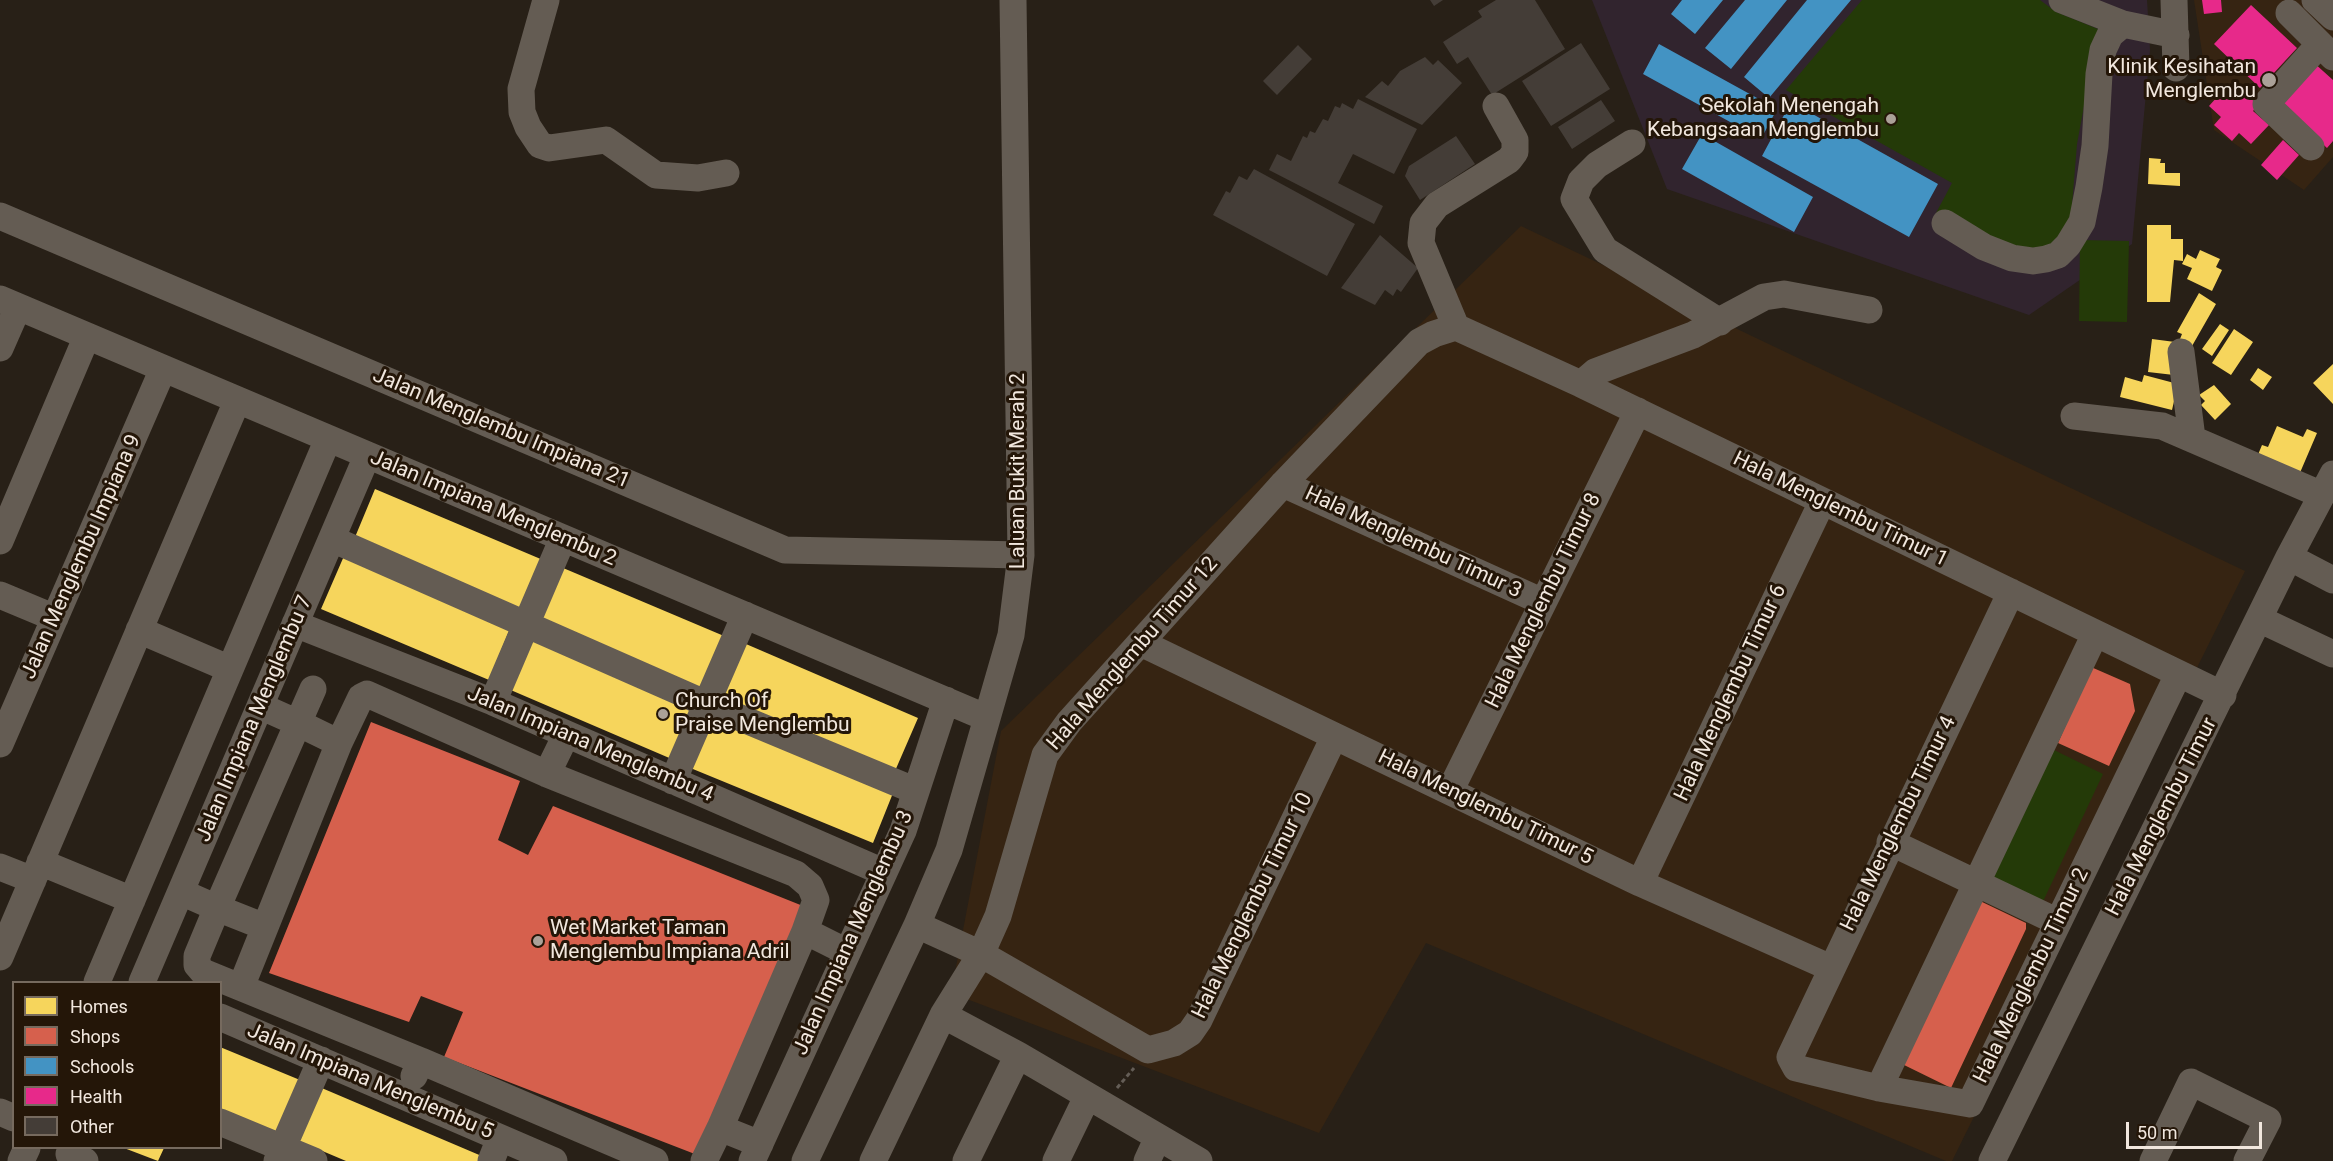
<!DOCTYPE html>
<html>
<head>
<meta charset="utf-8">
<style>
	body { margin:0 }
	#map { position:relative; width:2333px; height:1161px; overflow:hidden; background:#282017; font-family:Roboto,sans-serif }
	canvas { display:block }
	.legend { position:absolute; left:12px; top:981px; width:210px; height:168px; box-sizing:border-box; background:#241608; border:2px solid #766a5e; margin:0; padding:8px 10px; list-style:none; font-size:18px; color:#f1e7de }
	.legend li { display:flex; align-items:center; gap:12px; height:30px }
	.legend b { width:30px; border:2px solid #766a5e }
	.scale { position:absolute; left:2126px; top:1122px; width:136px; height:27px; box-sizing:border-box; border:3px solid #f1e7de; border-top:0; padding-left:8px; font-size:18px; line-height:21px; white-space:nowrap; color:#f1e7de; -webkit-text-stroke:4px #241608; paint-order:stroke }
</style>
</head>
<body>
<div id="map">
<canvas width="2333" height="1161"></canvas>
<ul class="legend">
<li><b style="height:16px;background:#f6d55c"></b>Homes</li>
<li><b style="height:16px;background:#d6604d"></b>Shops</li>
<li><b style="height:16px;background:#4393c3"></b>Schools</li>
<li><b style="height:16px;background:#e7298a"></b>Health</li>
<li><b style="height:16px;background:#443d37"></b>Other</li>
</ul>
<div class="scale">50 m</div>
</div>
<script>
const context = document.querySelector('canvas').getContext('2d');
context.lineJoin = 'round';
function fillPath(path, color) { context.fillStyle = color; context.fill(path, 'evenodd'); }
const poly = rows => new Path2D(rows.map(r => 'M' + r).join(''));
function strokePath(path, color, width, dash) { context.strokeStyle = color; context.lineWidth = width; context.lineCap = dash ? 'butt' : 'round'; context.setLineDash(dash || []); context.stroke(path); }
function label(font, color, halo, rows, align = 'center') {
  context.font = font + ' Roboto,sans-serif'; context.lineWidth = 6; context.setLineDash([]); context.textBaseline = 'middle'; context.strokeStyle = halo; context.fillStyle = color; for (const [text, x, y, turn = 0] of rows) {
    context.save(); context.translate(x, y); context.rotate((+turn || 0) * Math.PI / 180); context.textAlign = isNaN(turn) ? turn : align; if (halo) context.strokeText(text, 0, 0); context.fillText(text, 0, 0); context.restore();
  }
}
fillPath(poly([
	[2194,0,2301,0,2333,30,2333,157,2304,190,2214,130],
	[1521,226,2245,571,1952,1161,1946,1161,1426,943,1319,1133,951,993,1001,731]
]), '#362412');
fillPath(poly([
	[1592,0,2147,0,2150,50,2132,244,2029,315,1667,189]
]), '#31242e');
fillPath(poly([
	[1862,0,2040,0,2056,12,2098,29,2077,144,2071,217,2057,248,2009,252,1936,213,1952,183,1786,90],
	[2080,240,2129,241,2127,322,2079,321],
	[2050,748,2103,774,2039,910,1984,884]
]), '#243a08');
fillPath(poly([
	[2149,158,2161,159,2160,163,2165,163,2165,173,2180,173,2180,186,2148,184],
	[2147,225,2171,225,2171,239,2183,239,2183,261,2174,260,2170,302,2147,302],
	[2200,250,2220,259,2216,267,2222,270,2212,291,2187,279,2192,268,2182,264,2187,254,2196,259],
	[2199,293,2216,304,2192,346,2180,339,2182,334,2177,332],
	[2220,324,2229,330,2212,356,2202,349],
	[2234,329,2253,342,2231,375,2212,363],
	[2152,339,2175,342,2174,375,2148,372],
	[2333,364,2333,404,2313,383],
	[2258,368,2272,377,2263,390,2250,380],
	[2144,375,2178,384,2172,410,2120,397,2125,377,2142,382],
	[2214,385,2231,404,2215,420,2201,405,2205,401,2199,395],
	[2277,426,2303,437,2307,429,2317,433,2296,482,2255,462,2262,445,2268,447],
	[375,489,543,560,520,614,353,542],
	[344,556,511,626,489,680,321,609],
	[556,565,724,636,702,689,534,619],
	[528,635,696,706,674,760,506,688],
	[739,641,918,718,895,771,717,695],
	[710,713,895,788,873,843,688,767],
	[220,1047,300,1080,277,1135,220,1112],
	[317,1086,484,1157,482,1161,346,1161,294,1139],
	[124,1148,164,1148,158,1161]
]), '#f6d55c');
fillPath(poly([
	[2091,667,2130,684,2135,711,2109,766,2058,743],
	[371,722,520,781,498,840,528,855,553,806,808,908,700,1156,444,1057,463,1012,421,996,409,1022,269,973],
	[1978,900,2026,923,2026,929,1951,1088,1900,1063]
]), '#d6604d');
fillPath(poly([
	[1682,0,1723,0,1695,34,1671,14],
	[1745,0,1787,0,1731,69,1705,48],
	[1807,0,1851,0,1769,98,1744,77],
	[1659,44,1777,109,1761,139,1643,74],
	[1791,102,1938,184,1909,237,1762,156],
	[1702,134,1813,197,1794,232,1682,169]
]), '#4393c3');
fillPath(poly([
	[2202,0,2221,0,2222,12,2204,14],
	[2251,5,2297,48,2260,88,2214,44],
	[2313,62,2333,80,2333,141,2327,148,2277,102],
	[2226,87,2240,99,2245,93,2258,105,2253,111,2269,125,2251,144,2239,133,2232,141,2214,125,2221,117,2209,106],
	[2283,140,2299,155,2277,180,2261,165]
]), '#e7298a');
fillPath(poly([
	[1430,0,1443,0,1434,6],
	[1496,0,1535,0,1565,49,1492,95,1468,57,1457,64,1443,42,1482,17,1478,11],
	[1581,43,1610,89,1551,126,1522,81],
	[1298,45,1312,59,1277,95,1263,81],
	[1425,57,1433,65,1438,60,1462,83,1422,125,1365,97,1382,81,1388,86,1400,71],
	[1358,99,1417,129,1394,174,1353,154,1338,183,1383,206,1374,224,1269,170,1277,154,1291,161,1303,136,1307,138,1310,131,1315,133,1323,119,1328,121,1335,106,1340,108,1342,103,1353,109],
	[1601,100,1615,121,1572,149,1558,127],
	[1456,136,1475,164,1420,200,1405,176,1409,166],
	[1254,169,1355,224,1327,276,1213,215,1226,191,1230,193,1239,176,1247,180],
	[1380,235,1418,268,1401,292,1397,289,1393,296,1385,290,1375,305,1341,288]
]), '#443d37');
strokePath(poly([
	[1117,1088,1134,1068]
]), '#645d56', 3, [4.5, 3]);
strokePath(poly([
	[546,0,521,89,522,112,528,127,540,145,549,148,606,140,656,175,698,178,726,173],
	[2062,0,2123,24,2176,35],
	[2174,0,2176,68],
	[2315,0,2333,17],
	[2289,13,2333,57],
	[1632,143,1597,165,1581,181,1574,199,1605,250,1720,322],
	[2311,147,2266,104,2319,45],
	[0,216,785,550,1021,555],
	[1945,223,1984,247,2012,258,2033,261,2046,259,2058,255,2068,245,2082,222,2089,187,2095,146,2099,74,2103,50,2110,35,2123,24],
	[0,299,987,718],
	[1456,327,1581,384,2223,695],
	[1456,327,1421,243,1423,223,1437,205,1509,160,1515,152,1515,140,1496,106],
	[0,348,18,307],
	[2181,352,2192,438],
	[1581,384,1595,372,1693,335,1764,297,1784,294,1869,310],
	[2074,416,2162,426,2322,495],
	[1283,484,1543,602],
	[332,539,707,704,916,791],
	[0,541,87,336],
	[2289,557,2333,580],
	[2011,592,1790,1057,1796,1068,1879,1088,1970,1104,2178,675],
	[0,595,55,618],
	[2259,619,2333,654],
	[295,624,493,702,883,872],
	[139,630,230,669],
	[1141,643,1640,883,1831,968],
	[313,689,298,723,339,743,361,697,367,694,547,774],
	[493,702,563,538],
	[260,706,298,723,217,908,265,927],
	[566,735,547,774,796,874,810,886,816,900,805,931,847,952],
	[0,744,163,369],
	[673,781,745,615],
	[1450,791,1638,411],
	[1890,842,2058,922],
	[40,862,132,900],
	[0,867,33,880],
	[1640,883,1822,502],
	[181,892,217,908,197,956,197,965,203,972,421,1061],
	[917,925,981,954,1148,1050,1174,1043,1190,1033,1199,1020,1334,737],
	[0,957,237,401],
	[97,982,328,439],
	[142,982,367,456],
	[241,987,339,743],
	[943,1015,1018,1055,1199,1161],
	[220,1017,554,1161],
	[414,1076,421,1061,655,1161],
	[1879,1088,2095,634],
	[0,1112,14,1118],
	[220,1122,314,1161],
	[760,1144,720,1128,805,931],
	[69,1154,85,1161],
	[21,1161,27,1148],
	[277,1161,321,1060],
	[491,1161,500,1138],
	[704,1161,720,1128],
	[752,1161,903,831,946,700],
	[805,1161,917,925,949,850,1011,635,1021,555,1013,0],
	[873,1161,943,1015,981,954,998,916,1045,755,1069,722,1283,484,1419,342,1434,334,1456,327],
	[966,1161,1018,1055],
	[1056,1161,1087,1097],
	[1147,1161,1158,1137],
	[1992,1161,2289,557,2333,474],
	[2153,1161,2191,1082,2268,1120,2247,1161]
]), '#645c53', 27);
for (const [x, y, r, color] of [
	[2269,80,8,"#aba198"],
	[1891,119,6,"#aba198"],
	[663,714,6,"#aba198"],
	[538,941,6,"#aba198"]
]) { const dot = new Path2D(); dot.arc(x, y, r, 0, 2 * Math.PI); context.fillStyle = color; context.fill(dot); strokePath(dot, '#241608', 2); }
label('21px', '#f1e7de', '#241608', [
	["Klinik Kesihatan",2256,68],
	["Menglembu",2256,92],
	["Sekolah Menengah",1879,107],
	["Kebangsaan Menglembu",1879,131],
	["Church Of",675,702,"left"],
	["Praise Menglembu",675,726,"left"],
	["Wet Market Taman",550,929,"left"],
	["Menglembu Impiana Adril",550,953,"left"]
], 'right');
label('21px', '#f1e7de', '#241608', [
	["Jalan Menglembu Impiana 21",501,429,23],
	["Laluan Bukit Merah 2",1019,471,-90],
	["Jalan Impiana Menglembu 2",493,509,23],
	["Hala Menglembu Timur 1",1840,510,26],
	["Hala Menglembu Timur 3",1413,543,25],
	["Jalan Menglembu Impiana 9",82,557,-66],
	["Hala Menglembu Timur 8",1544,601,-64],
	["Hala Menglembu Timur 12",1133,654,-49],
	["Hala Menglembu Timur 6",1731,693,-65],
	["Jalan Impiana Menglembu 7",255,719,-67],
	["Jalan Impiana Menglembu 4",590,745,23],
	["Hala Menglembu Timur 5",1485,808,26],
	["Hala Menglembu Timur",2162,817,-63],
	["Hala Menglembu Timur 4",1899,824,-64],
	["Hala Menglembu Timur 10",1253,906,-64],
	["Jalan Impiana Menglembu 3",854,933,-66],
	["Hala Menglembu Timur 2",2032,976,-64],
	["Jalan Impiana Menglembu 5",370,1082,23]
]);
</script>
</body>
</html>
